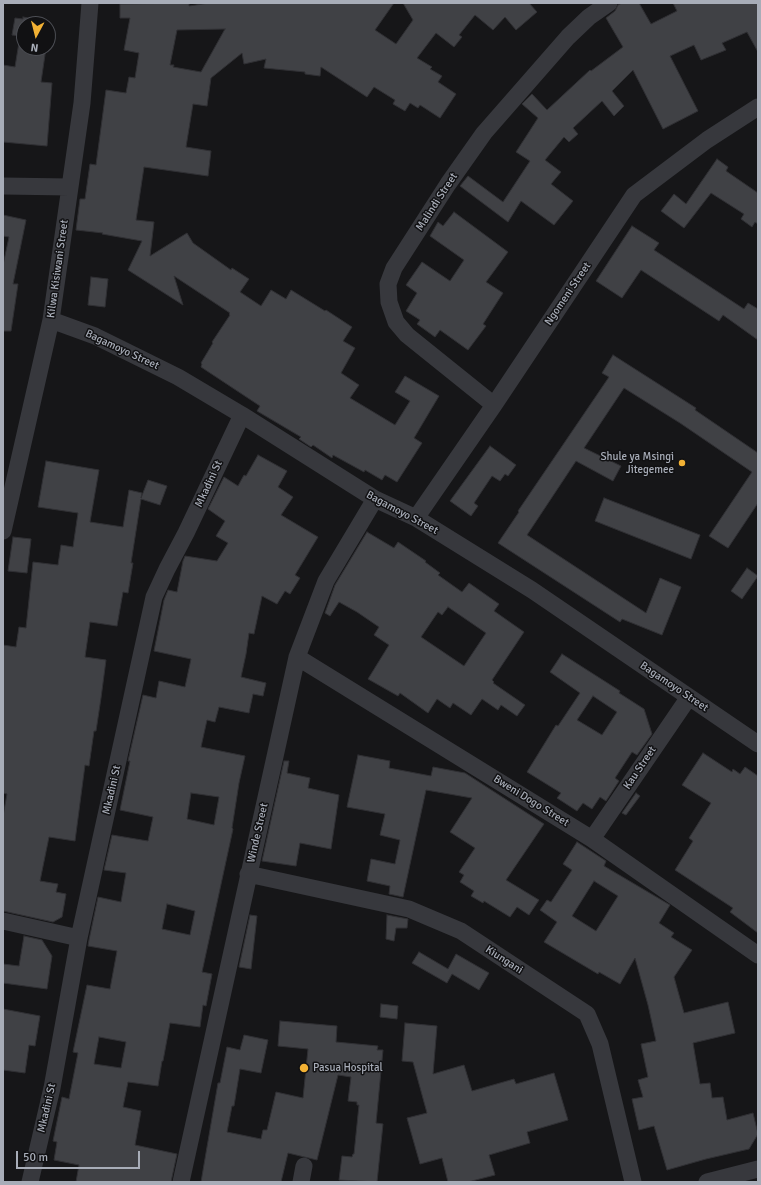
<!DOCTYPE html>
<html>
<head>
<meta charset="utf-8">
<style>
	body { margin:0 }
	#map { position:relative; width:761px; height:1185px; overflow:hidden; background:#161618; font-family:Signika,sans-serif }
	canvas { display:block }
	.frame { position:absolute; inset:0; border:4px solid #a8adb8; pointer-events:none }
	.north { position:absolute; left:16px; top:16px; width:40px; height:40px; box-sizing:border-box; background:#111113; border:1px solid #4d4f55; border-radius:50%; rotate:187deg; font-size:11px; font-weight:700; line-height:16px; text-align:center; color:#a8adb8 }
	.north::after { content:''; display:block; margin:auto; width:14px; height:18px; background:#f2b134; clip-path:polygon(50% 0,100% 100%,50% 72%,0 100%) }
	.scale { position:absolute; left:16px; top:1151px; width:124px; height:18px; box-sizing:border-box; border:2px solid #a8adb8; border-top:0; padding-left:5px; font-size:12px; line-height:14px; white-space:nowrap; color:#a8adb8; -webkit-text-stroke:3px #111113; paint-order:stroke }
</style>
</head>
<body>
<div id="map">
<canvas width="761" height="1185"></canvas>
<div class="frame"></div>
<div class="north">N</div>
<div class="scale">50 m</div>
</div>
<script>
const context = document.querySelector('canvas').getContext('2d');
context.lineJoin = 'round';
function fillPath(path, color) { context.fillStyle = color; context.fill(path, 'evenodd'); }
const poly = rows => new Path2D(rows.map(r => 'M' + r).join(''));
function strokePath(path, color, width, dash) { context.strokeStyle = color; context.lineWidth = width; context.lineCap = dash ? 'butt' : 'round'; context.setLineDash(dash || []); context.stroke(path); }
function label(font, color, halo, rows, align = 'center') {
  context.font = font + ' Signika,sans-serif'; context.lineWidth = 3; context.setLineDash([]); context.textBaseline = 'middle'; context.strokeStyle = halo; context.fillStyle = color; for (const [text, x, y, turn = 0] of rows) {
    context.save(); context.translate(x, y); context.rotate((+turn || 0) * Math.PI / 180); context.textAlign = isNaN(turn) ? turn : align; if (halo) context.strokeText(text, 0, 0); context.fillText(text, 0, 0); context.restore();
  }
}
const building = poly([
	[189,3,189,6,209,3,394,3,375,30,396,44,413,20,403,3,529,3,537,12,516,30,505,17,493,30,475,15,459,35,462,37,454,47,436,33,417,58,432,67,430,69,442,76,438,82,456,94,440,118,420,105,418,108,410,103,405,111,393,104,395,100,374,87,367,97,321,67,320,76,305,74,305,72,264,68,266,59,244,64,242,53,211,78,207,106,193,104,186,147,211,151,208,176,144,167,136,220,154,222,150,256,187,233,193,243,231,270,232,268,249,279,240,292,261,306,271,290,286,299,291,290,325,311,326,310,352,327,343,341,355,348,341,373,359,385,350,398,395,425,410,401,395,392,405,376,439,396,414,438,422,443,397,482,385,475,382,480,365,470,364,472,333,455,332,458,313,445,311,447,299,439,301,437,257,411,260,406,201,367,202,364,201,363,213,343,212,342,230,315,229,314,230,313,174,276,183,305,128,270,142,241,102,234,103,233,76,230,80,199,85,199,90,164,96,165,106,90,126,93,129,77,135,78,139,53,124,50,130,18,120,18,120,4,189,3],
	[225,29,201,72,173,67,174,65,170,65,177,30,225,29],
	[622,3,639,3,651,24,677,11,673,3,758,3,758,52,747,32,722,43,726,50,701,60,694,45,670,56,698,111,663,129,633,70,612,91,624,106,614,116,602,101,573,128,578,134,569,142,564,137,545,160,561,172,551,184,573,201,554,225,521,201,508,222,460,186,468,176,503,202,530,161,516,152,538,118,522,104,532,94,547,110,590,70,591,71,623,47,606,18,615,11,618,5,622,3],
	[23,17,50,22,48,35,48,24,24,24,24,48,46,48,41,82,52,83,47,146,3,142,3,65,15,67,20,36,12,35,15,18,23,19,23,17],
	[717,159,728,167,726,171,758,193,758,224,755,222,752,227,741,219,744,214,711,193,684,228,661,211,674,194,686,204,717,159],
	[454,212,508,252,486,282,503,293,483,324,486,326,468,350,440,330,435,337,417,324,420,320,406,311,417,293,406,285,422,262,450,281,464,260,430,236,438,222,443,226,454,212],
	[3,215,26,220,13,284,18,284,11,331,3,331,3,265,9,237,3,236,3,215],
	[632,226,659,243,654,250,744,309,748,303,758,309,758,340,723,315,719,321,641,270,622,298,596,281,632,226],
	[91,277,108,279,105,307,88,305,91,277],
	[613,355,696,408,695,410,758,453,758,503,728,548,709,536,752,472,680,423,624,388,584,448,621,466,613,481,576,461,527,535,646,613,660,578,681,587,662,635,622,619,620,622,498,543,519,512,518,511,609,377,602,373,613,355],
	[490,446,516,465,508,476,505,474,500,481,492,476,474,503,478,506,471,516,450,501,490,446],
	[258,455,287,471,278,487,293,497,281,515,318,537,295,575,300,578,290,594,285,591,277,604,262,596,254,634,249,633,246,654,241,677,266,683,263,696,253,694,249,713,219,707,215,722,207,720,201,747,245,756,239,783,232,828,233,829,202,972,212,974,206,1006,203,1005,200,1027,170,1023,163,1061,162,1061,158,1086,128,1082,123,1107,141,1111,135,1145,177,1154,171,1182,76,1182,79,1165,54,1160,57,1142,53,1141,62,1097,69,1099,78,1053,73,1052,87,985,110,989,117,951,88,946,89,940,98,897,121,902,126,873,104,870,112,835,148,841,153,817,120,810,130,761,128,761,143,695,156,698,159,681,185,687,191,659,154,651,164,600,168,590,177,592,183,561,185,556,217,561,228,543,216,536,225,521,208,509,224,477,238,486,244,475,246,476,258,455],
	[191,793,219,797,214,825,187,819,191,793],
	[167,904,195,911,190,935,162,929,167,904],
	[99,1037,126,1042,121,1068,94,1064,99,1037],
	[46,461,99,470,90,522,123,527,129,490,142,493,141,498,148,480,167,486,160,505,141,499,131,563,133,563,128,593,123,592,117,626,90,622,85,657,106,660,101,698,96,731,94,731,89,766,85,765,75,841,49,837,40,881,58,884,56,892,66,894,62,917,53,922,3,911,3,816,7,794,3,793,3,645,16,647,19,627,26,628,33,562,58,565,61,545,73,547,78,513,38,507,46,461],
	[604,498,700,535,691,559,595,521,604,498],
	[367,532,394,548,398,542,426,561,425,562,440,573,438,575,462,592,469,583,499,604,494,611,524,632,492,680,494,682,493,683,525,705,517,716,501,705,498,710,482,699,471,715,453,703,450,708,437,699,428,713,400,693,398,696,368,679,389,645,374,635,379,627,357,612,339,602,330,616,325,613,335,585,367,532],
	[448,607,486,633,464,666,421,637,438,612,442,615,448,607],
	[13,537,31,539,27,573,8,571,13,537],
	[747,568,758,576,742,599,731,591,747,568],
	[562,654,620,691,619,693,644,709,652,734,637,755,632,752,615,778,619,781,606,801,600,797,592,809,583,803,577,811,557,798,561,793,527,772,556,725,558,726,580,693,550,672,562,654],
	[593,696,617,712,602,735,577,720,593,696],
	[703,753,732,772,733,769,740,774,745,767,758,776,758,933,730,912,733,908,675,870,693,841,689,838,711,803,682,785,703,753],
	[358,755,390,761,389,768,431,776,433,767,465,773,544,824,506,880,539,900,529,915,517,907,510,917,484,901,483,903,471,896,474,891,460,882,464,875,459,872,475,848,450,832,472,798,426,790,403,897,389,894,390,886,367,881,371,859,395,864,400,840,380,835,385,814,347,807,358,755],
	[284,761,289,761,287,773,310,778,308,788,339,795,331,849,300,843,296,866,262,861,284,761],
	[636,793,640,796,626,815,622,813,636,793],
	[577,842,606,861,604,866,670,905,659,923,674,933,671,937,692,950,674,977,684,1013,728,1002,735,1033,693,1043,700,1084,710,1083,712,1098,723,1097,727,1120,753,1113,758,1134,749,1149,706,1159,667,1170,654,1126,639,1130,632,1099,643,1097,638,1080,648,1077,641,1044,656,1041,648,1005,635,958,620,984,599,972,598,974,544,942,557,922,540,910,547,900,551,902,572,870,563,864,577,842],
	[594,881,618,896,596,931,572,916,594,881],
	[250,915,257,916,251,969,239,967,250,915],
	[387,915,408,919,407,928,396,928,394,941,386,939,387,915],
	[24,936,42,940,52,956,47,989,3,983,3,964,19,966,24,936],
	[419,952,448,969,456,954,489,973,479,990,452,974,447,983,412,963,419,952],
	[381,1004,398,1006,397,1019,380,1017,381,1004],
	[3,1009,40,1016,35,1046,29,1045,25,1073,3,1070,3,1009],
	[280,1021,337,1026,336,1042,378,1046,377,1050,383,1050,376,1123,383,1124,377,1182,339,1180,342,1156,352,1157,353,1154,354,1154,359,1105,357,1105,357,1102,348,1101,351,1077,338,1075,317,1160,288,1153,281,1182,201,1182,218,1083,220,1083,227,1047,240,1050,244,1035,268,1040,261,1073,240,1069,234,1106,232,1106,227,1132,261,1139,263,1130,267,1130,276,1092,303,1098,308,1049,278,1046,280,1021],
	[405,1023,437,1026,433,1074,464,1065,472,1091,514,1079,516,1084,554,1073,568,1120,527,1132,530,1143,489,1155,495,1175,468,1182,448,1182,442,1158,420,1164,407,1118,427,1113,413,1062,402,1061,405,1023]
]);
fillPath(building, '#404145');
strokePath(building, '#303034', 1);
strokePath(poly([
	[3,186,69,187],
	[51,320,95,336,178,377,242,415,375,499,416,518,532,590,758,744],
	[494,405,407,335,396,322,389,302,388,284,394,268,448,184,484,133,568,37,589,17,609,3],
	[416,518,494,405,634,195,707,140,758,107],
	[3,531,51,320,82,103,90,3],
	[297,657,592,839,758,955],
	[592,839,689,697],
	[248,874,409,909,461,931,587,1014,600,1044,633,1182],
	[3,921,79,938],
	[30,1182,52,1088,79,938,154,597,167,569,186,533,242,415],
	[181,1182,297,657,326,581,375,499],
	[301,1182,304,1166],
	[707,1182,758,1169]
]), '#37383d', 17);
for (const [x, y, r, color] of [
	[682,463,4,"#f2b134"],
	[304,1068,5,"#f2b134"]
]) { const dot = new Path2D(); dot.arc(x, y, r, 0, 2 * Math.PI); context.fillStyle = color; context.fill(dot); strokePath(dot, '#111113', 1.5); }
label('11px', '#a8adb8', '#111113', [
	["Malindi Street",437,202,-57],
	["Kilwa Kisiwani Street",58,269,-82],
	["Ngomeni Street",568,294,-56],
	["Bagamoyo Street",122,350,25],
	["Mkadini St",209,484,-65],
	["Bagamoyo Street",402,513,28],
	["Bagamoyo Street",674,687,34],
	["Kau Street",640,768,-56],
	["Mkadini St",112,790,-77],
	["Bweni Dogo Street",531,801,32],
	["Winde Street",258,833,-77],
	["Kiungani",504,960,33],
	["Mkadini St",47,1108,-77]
]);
label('11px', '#a8adb8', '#111113', [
	["Shule ya Msingi",674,457],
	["Jitegemee",674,470],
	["Pasua Hospital",313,1068,"left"]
], 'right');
</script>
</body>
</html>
